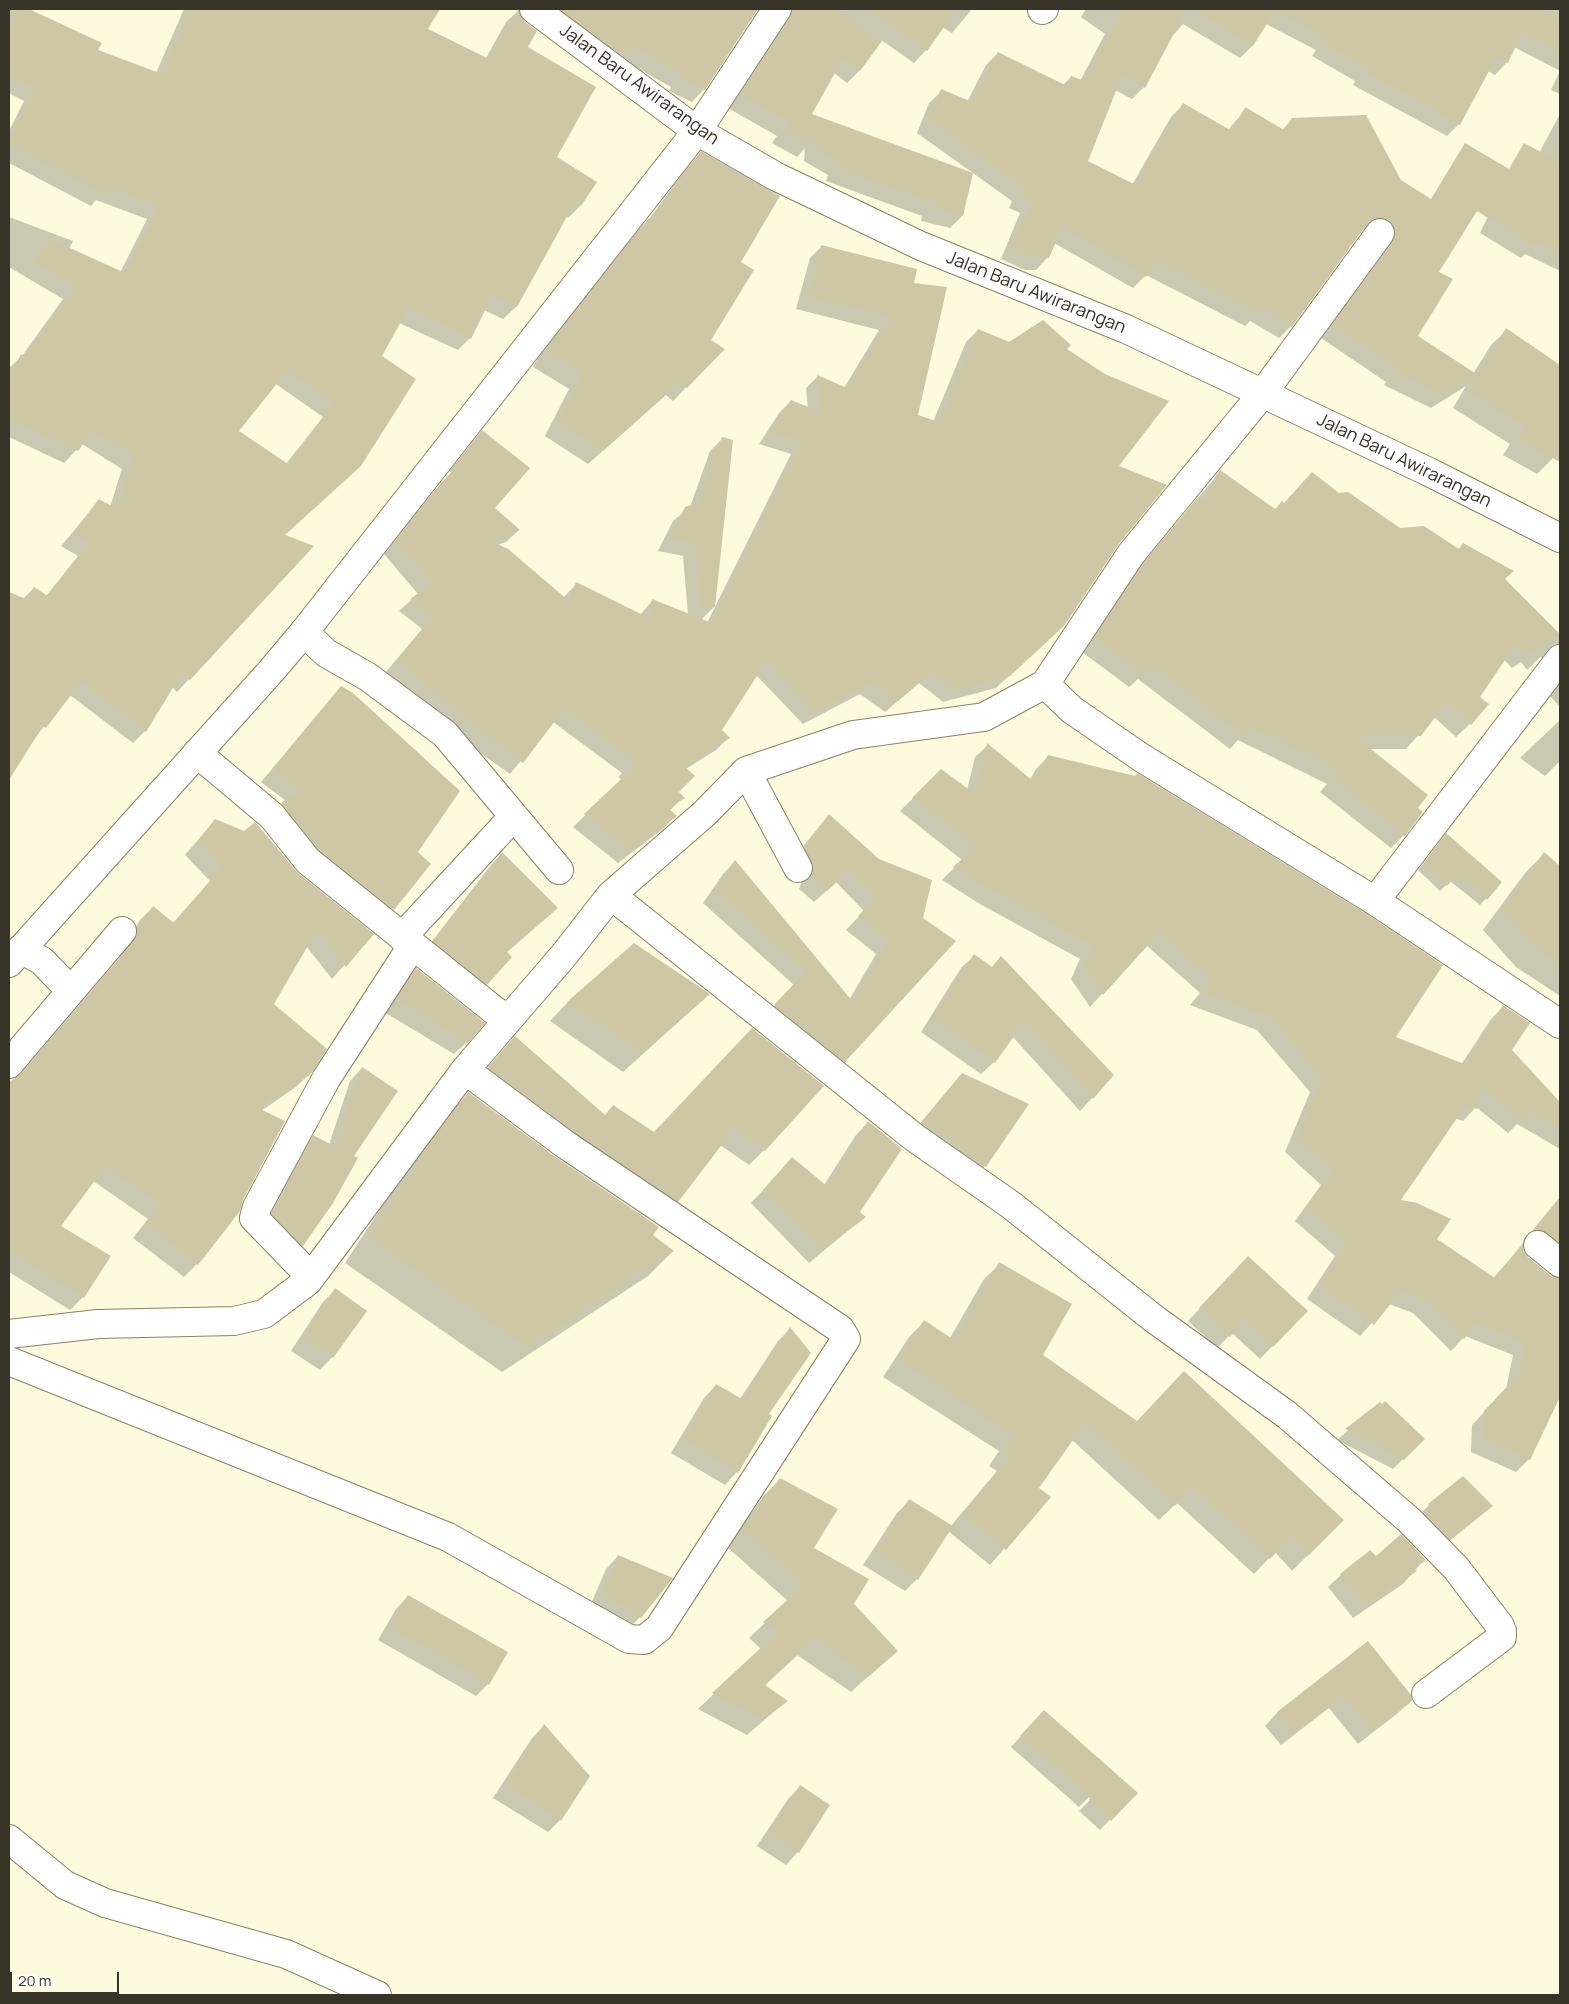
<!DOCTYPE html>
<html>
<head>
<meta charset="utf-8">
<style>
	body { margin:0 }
	#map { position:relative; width:1569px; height:2004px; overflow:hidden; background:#fefade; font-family:Manrope,sans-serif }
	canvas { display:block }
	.frame { position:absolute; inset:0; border:10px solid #373427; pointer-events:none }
	.scale { position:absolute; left:10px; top:1972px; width:109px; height:22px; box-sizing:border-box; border:2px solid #373427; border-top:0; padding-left:6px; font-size:15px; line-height:18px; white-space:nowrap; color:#373427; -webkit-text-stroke:4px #fff; paint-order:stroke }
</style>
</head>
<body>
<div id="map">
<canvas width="1569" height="2004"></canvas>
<div class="frame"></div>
<div class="scale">20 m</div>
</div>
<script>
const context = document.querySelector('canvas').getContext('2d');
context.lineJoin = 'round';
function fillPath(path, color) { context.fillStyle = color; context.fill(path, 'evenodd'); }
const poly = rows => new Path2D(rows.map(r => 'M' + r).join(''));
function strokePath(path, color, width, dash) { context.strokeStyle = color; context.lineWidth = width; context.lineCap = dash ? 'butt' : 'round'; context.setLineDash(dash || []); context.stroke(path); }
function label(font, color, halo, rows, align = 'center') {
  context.font = font + ' Manrope,sans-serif'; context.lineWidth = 5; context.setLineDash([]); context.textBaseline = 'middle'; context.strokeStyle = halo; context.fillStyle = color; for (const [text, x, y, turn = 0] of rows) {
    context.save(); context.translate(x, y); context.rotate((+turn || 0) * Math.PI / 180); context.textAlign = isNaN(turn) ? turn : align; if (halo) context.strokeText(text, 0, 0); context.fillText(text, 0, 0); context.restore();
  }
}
fillPath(poly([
	[9,9,28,9,100,43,97,50,156,73,184,9,438,9,426,29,486,58,506,22,518,11,555,157,580,206,568,218,566,216,516,307,503,319,484,310,470,338,458,350,399,323,283,536,312,547,189,679,177,692,172,687,145,731,133,743,70,695,34,739,9,775,9,707,17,694,9,690,9,592,23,599,34,588,46,596,78,556,61,546,99,501,110,507,122,469,82,444,64,463,9,437,9,368,22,356,63,299,9,267,9,217,73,241,69,249,120,273,147,219,96,200,91,206,9,163,9,131,24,101,9,93],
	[276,384,323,417,286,464,237,432],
	[531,9,757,9,704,89,692,102,669,91,671,87],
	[774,9,972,9,952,33,942,27,926,50,914,63,881,40,859,71,847,83,834,73,810,115,972,173,962,216,950,228,921,221,922,216,826,181,828,175,804,161,805,148,797,157,772,143,777,136,728,108],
	[1086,9,1560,9,1560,71,1514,47,1507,62,1495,75,1488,71,1459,124,1447,136,1353,85,1355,81,1312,56,1316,50,1266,24,1252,46,1240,58,1183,24,1169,40,1144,87,1132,99,1115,90,1087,162,1132,185,1171,117,1183,105,1228,130,1246,109,1282,130,1293,119,1365,116,1437,273,1416,337,1473,374,1491,345,1507,330,1560,366,1560,445,1553,458,1537,474,1503,455,1510,444,1453,408,1466,386,1431,408,1384,385,1386,382,1321,338,1381,255,1384,247,1369,229,1361,230,1291,326,1279,338,1250,321,1245,326,1146,275,1133,288,1054,243,1048,257,1036,270,1025,270,1001,259,1020,213,1009,208,1012,201,917,133,929,103,942,91,967,102,986,65,998,53,1063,85,1071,77,1080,81,1105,34,1081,17],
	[1560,71,1560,94,1551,90],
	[1560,114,1560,271,1525,254,1521,258,1480,233,1516,159,1539,153],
	[701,153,739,262,709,341,723,349,673,401,666,395,588,464,545,436,569,389,533,367,540,354,635,233,649,219,688,166],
	[822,246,912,284,916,416,933,422,966,342,978,330,1010,343,1065,349,1117,467,1117,545,1051,637,996,688,943,702,919,683,885,712,860,694,803,724,756,675,721,730,728,738,716,750,686,769,678,792,683,798,669,811,675,816,664,828,618,863,573,827,622,780,618,777,622,773,553,722,510,774,479,752,385,673,422,629,399,611,418,594,384,554,430,496,452,473,449,471,482,432,493,508,518,531,506,542,497,545,563,598,576,584,640,615,652,601,688,615,683,556,658,551,673,521,690,507,710,451,722,439,714,607,701,620,707,623,791,454,759,444,779,413,791,401,808,408,806,388,818,376,844,388,879,330,796,309,810,258],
	[1221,471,1275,510,1284,504,1339,494,1400,529,1503,579,1560,636,1560,665,1548,657,1539,658,1527,670,1521,662,1512,668,1504,660,1479,697,1470,724,1456,737,1434,717,1406,749,1369,749,1416,808,1404,835,1391,848,1320,792,1327,784,1238,740,1230,749,1138,679,1129,687,1082,652,1130,578],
	[1560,679,1560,707,1550,696],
	[341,688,416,852,393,909,380,921,270,817,286,801,261,782],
	[1560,720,1560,761,1545,776,1520,758],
	[988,745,1030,780,1036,769,1049,756,1394,1038,1461,1065,1491,1019,1503,1007,1510,1050,1560,1104,1560,1149,1517,1124,1508,1133,1476,1107,1463,1121,1455,1118,1399,1201,1436,1239,1493,1278,1522,1246,1522,1251,1548,1295,1560,1301,1560,1394,1529,1459,1516,1472,1471,1452,1472,1425,1506,1389,1513,1355,1465,1336,1451,1351,1413,1313,1389,1304,1360,1336,1307,1299,1335,1256,1295,1221,1321,1185,1285,1152,1310,1092,1257,1030,1190,1005,1200,993,1146,945,1090,1007,1071,979,1080,959,980,904,942,880,962,860,900,811,941,771,967,790,975,757],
	[829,816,921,918,845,1062,832,1074,763,1018,794,985,703,903,723,874,735,861,849,1000,876,954,846,930,864,911,836,882,814,902,799,889,802,881,792,859],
	[215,820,297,874,372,934,332,979,306,946,273,1004,310,1073,296,1087,261,1111,239,1210,197,1264,184,1277,133,1238,148,1219,93,1181,59,1226,83,1297,70,1310,9,1272,9,1083,18,1077,121,956,124,945,140,920,153,907,173,923,210,881,185,855],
	[1441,841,1500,882,1480,905,1450,881,1440,891,1418,870],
	[502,854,556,908,506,953,486,984,475,995,423,953,491,865],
	[1544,854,1560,868,1560,996,1516,967,1483,930,1525,873],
	[974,956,991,968,1001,958,1113,1075,1080,1111,1012,1036,994,1062,981,1074,921,1032,961,968],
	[416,970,467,1042,454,1054,384,1012,404,982],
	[708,995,623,1072,550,1021,568,1002],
	[515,1038,604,1116,654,1133,738,1045,764,1150,749,1165,720,1145,677,1201,662,1216,474,1083],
	[362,1068,353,1156,332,1203,302,1245,290,1257,260,1227,301,1149,314,1137,329,1145,350,1081],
	[962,1075,985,1166,973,1179,911,1134],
	[468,1094,672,1252,648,1276,502,1372,345,1263,411,1162,444,1118],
	[868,1122,858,1212,864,1217,809,1263,751,1203,792,1159,824,1185,856,1135],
	[1560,1198,1560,1267,1528,1242,1523,1242],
	[1000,1264,1042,1355,1137,1422,1343,1520,1292,1571,1275,1552,1254,1574,1177,1503,1159,1520,1072,1440,1038,1488,1049,1497,990,1565,948,1531,917,1579,905,1591,863,1565,897,1513,909,1501,950,1527,997,1471,989,1466,999,1451,883,1377,909,1337,924,1322,950,1338,984,1279],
	[1236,1270,1306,1311,1260,1359,1232,1333,1217,1348,1188,1321],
	[335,1290,332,1357,320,1370,291,1351,323,1302],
	[790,1329,767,1415,737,1472,725,1485,671,1453,704,1398,716,1385,740,1399,778,1341],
	[1380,1403,1423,1439,1393,1469,1337,1440],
	[780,1480,812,1549,852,1605,896,1651,851,1692,797,1655,764,1686,786,1701,747,1735,698,1709,761,1649,749,1638,788,1601,727,1547,764,1495],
	[1429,1505,1492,1506,1437,1551,1417,1517],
	[618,1556,640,1617,628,1630,590,1606,606,1569],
	[1376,1558,1424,1560,1403,1584,1353,1618,1328,1587,1341,1575],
	[408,1596,488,1684,476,1696,378,1640,396,1609],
	[1368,1643,1411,1701,1398,1713,1358,1744,1329,1708,1281,1745,1265,1726,1277,1713],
	[1034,1722,1136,1793,1100,1830,1079,1811,1094,1796,1092,1794,1079,1807,1011,1747],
	[544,1726,560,1820,548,1832,493,1798,532,1738],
	[800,1787,798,1852,786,1865,757,1846,788,1799]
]), '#0003');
fillPath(poly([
	[20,9,29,9,102,43,98,50,162,74,190,9,440,9,428,29,489,59,519,9,524,21,537,31,528,47,596,87,557,157,597,182,581,206,575,202,517,307,492,296,471,339,408,309,382,356,416,379,361,466,285,535,314,546,190,680,182,673,146,732,81,682,46,728,43,726,9,780,9,592,26,599,34,587,48,596,89,543,72,534,99,499,117,509,134,456,93,431,78,451,9,420,9,377,21,354,24,356,75,287,33,262,48,238,125,273,159,207,108,187,104,194,9,145,9,139,36,89,9,75,9,30],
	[287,371,334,404,288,464,239,431],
	[560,9,758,9,705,90,681,79,682,75,633,47,628,54,609,46],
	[792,9,838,9,882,41,860,71,843,59,812,114,973,173,963,216,932,209,934,203,838,169,840,163,816,149,817,133,810,146,784,131,789,123,739,95,790,18],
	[866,9,957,9,927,51],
	[1123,9,1187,9,1145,88,1122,76,1088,161,1136,185,1183,103,1232,131,1245,107,1284,130,1292,118,1366,115,1401,180,1431,199,1465,143,1509,169,1524,143,1560,162,1560,253,1537,242,1534,247,1477,211,1439,272,1453,279,1418,336,1478,375,1444,396,1395,372,1397,369,1332,325,1393,242,1396,234,1394,226,1390,221,1382,218,1374,219,1367,224,1292,327,1261,308,1258,315,1155,261,1146,277,1062,228,1049,258,1037,258,1012,247,1031,201,1020,196,1024,189,928,120,941,89,972,102,998,52,1067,86,1071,76,1085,81],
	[1191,9,1540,9,1560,19,1560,53,1522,33,1508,63,1496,58,1460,125,1365,72,1367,68,1323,44,1327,38,1275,11,1253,46],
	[701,151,780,196,741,262,754,270,711,340,725,349,687,388,680,382,603,451,557,422,582,375,546,353,554,339,649,218,653,220,672,188],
	[821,245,917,269,914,283,947,287,918,415,939,422,978,329,1009,342,1043,320,1071,345,1067,349,1105,374,1169,401,1119,466,1167,485,1118,545,1064,626,1010,676,955,691,932,672,898,701,873,683,815,713,766,662,722,730,730,738,685,767,695,776,679,792,685,798,668,808,677,816,630,852,584,814,633,768,629,764,633,761,564,709,523,763,491,740,396,661,433,617,410,599,431,584,395,541,442,482,463,460,460,458,482,430,530,468,495,508,520,530,489,540,508,549,568,600,576,582,649,618,652,599,712,623,802,442,769,432,791,400,821,412,817,375,847,388,890,318,808,297],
	[1506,328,1560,365,1560,462,1518,439,1525,427,1468,392],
	[722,437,733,440,715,607,700,607,695,544,669,539,685,507,699,502],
	[1220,470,1275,509,1282,501,1284,503,1312,472,1339,493,1348,492,1400,528,1424,526,1459,549,1463,543,1514,571,1505,579,1560,634,1526,655,1515,645,1480,697,1489,704,1471,725,1446,703,1421,736,1355,736,1428,795,1418,808,1423,812,1405,836,1333,778,1339,770,1250,727,1244,736,1151,666,1143,675,1094,638,1144,563,1198,497,1206,500,1216,475],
	[341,686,353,693,460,791,418,852,431,864,394,910,319,850,281,803,300,790,272,769],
	[987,743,1033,781,1048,755,1135,776,1137,773,1367,914,1443,965,1396,1037,1464,1064,1503,1005,1530,1023,1512,1050,1560,1102,1560,1130,1528,1111,1521,1121,1483,1090,1477,1109,1466,1105,1401,1200,1417,1203,1451,1219,1437,1239,1495,1278,1523,1243,1524,1251,1528,1257,1550,1275,1560,1278,1560,1397,1530,1460,1483,1439,1484,1411,1518,1375,1525,1343,1476,1323,1464,1339,1426,1301,1401,1291,1374,1325,1319,1286,1347,1243,1306,1208,1332,1171,1297,1139,1322,1079,1270,1018,1202,993,1212,980,1159,933,1103,995,1083,966,1092,946,992,891,953,867,975,848,912,798,941,769,975,794],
	[829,814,879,859,932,880,923,918,956,941,845,1062,774,1005,805,972,715,890,735,860,853,1002,887,942,858,916,875,898,849,871,827,891,811,877,814,868,804,846],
	[215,819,244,831,255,822,298,873,374,934,346,967,317,930,274,1004,327,1049,311,1074,260,1109,285,1121,243,1200,240,1211,198,1265,145,1224,160,1205,105,1167,61,1226,111,1256,84,1298,9,1252,9,1082,21,1074,134,941,137,930,153,906,174,923,222,867,198,841],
	[1446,833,1502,882,1487,900,1456,876,1447,886,1423,864],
	[502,852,558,908,507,952,512,957,487,985,433,942],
	[1544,852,1560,866,1560,965,1535,948,1501,911],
	[634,943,710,994,642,1054,567,1002],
	[974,954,992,967,1001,956,1114,1075,1093,1099,1024,1022,995,1063,932,1019],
	[416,968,485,1023,468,1043,396,1000],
	[752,1028,824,1086,765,1151,734,1129,678,1202,575,1132,488,1067,515,1036,605,1115,613,1105,654,1132],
	[362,1067,398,1091,354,1156,358,1158,333,1203,303,1246,272,1213,313,1135,336,1147],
	[962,1073,1029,1104,986,1167,922,1121],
	[468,1092,557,1158,659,1227,653,1235,674,1251,527,1348,368,1238,435,1136],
	[868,1121,902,1149,860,1212,866,1217,822,1251,763,1190,792,1157,827,1186],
	[1560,1197,1560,1243,1547,1233,1540,1230,1533,1230],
	[1248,1256,1308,1311,1273,1347,1245,1321,1230,1337,1199,1308],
	[999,1262,1072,1304,1043,1355,1137,1421,1184,1371,1344,1520,1308,1556,1291,1537,1270,1559,1192,1488,1175,1506,1085,1423,1039,1488,1051,1497,1006,1550,962,1515,1011,1455,1003,1450,1013,1436,898,1361,924,1320,954,1340],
	[335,1288,367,1311,333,1358,302,1338],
	[790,1327,811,1353,769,1414,772,1416,738,1473,683,1440,716,1384,742,1399],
	[1385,1401,1425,1439,1404,1460,1345,1429,1380,1402,1382,1404],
	[1463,1476,1493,1506,1450,1540,1425,1514,1431,1508,1428,1504],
	[780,1478,838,1509,814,1548,869,1579,854,1604,898,1651,868,1677,814,1640,765,1685,788,1701,763,1720,712,1693,777,1633,763,1622,804,1585,742,1530],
	[909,1499,953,1526,918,1580,875,1552],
	[1401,1534,1426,1560,1414,1569,1417,1571,1366,1606,1340,1574,1370,1550,1376,1556],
	[618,1555,673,1578,641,1618,602,1594],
	[408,1595,508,1652,489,1685,389,1627],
	[1368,1641,1411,1695,1412,1701,1371,1733,1342,1696,1294,1734,1277,1712],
	[1044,1710,1138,1793,1111,1821,1089,1800,1090,1798,1020,1736],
	[544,1724,590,1776,561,1821,505,1785],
	[800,1785,830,1805,799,1853,768,1833]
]), '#cdc7a6');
const minor = poly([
	[1042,10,1044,9],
	[697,131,777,9],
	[304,632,326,653,368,677,445,734,559,870],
	[1045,684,1072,710,1142,758,1375,901,1560,1024],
	[197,753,272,816,308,861,495,1011,509,1018],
	[746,771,798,868],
	[611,895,915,1138,1011,1205,1153,1318,1287,1415,1409,1520,1456,1568,1500,1626,1502,1631,1502,1637,1426,1694],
	[1375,901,1560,659],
	[402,937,514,816],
	[21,949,42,961,71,991],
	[9,1064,122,931],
	[1538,1245,1560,1263],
	[311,1277,254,1218,257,1207,326,1079,412,946],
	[9,1334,98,1324,234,1321,264,1314,308,1281,465,1070,564,955,611,895,705,813,746,771,853,735,984,717,1045,684,1131,554,1263,393,1380,233],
	[9,1361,448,1537,629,1639,644,1640,659,1628,846,1339,840,1329,566,1145,465,1070],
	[9,1839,65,1885,105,1903,286,1954,377,1995]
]);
const tertiary = poly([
	[534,9,697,131,775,176,921,246,1126,329,1429,472,1560,538],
	[9,963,272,670,304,632,697,131]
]);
strokePath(minor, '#898364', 30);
strokePath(tertiary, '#898364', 30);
strokePath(minor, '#fff', 28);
strokePath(tertiary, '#fff', 28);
label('18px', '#373427', '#fff', [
	["Jalan Baru Awirarangan",639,85,36],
	["Jalan Baru Awirarangan",1036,293,22],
	["Jalan Baru Awirarangan",1404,461,26]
]);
</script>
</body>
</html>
